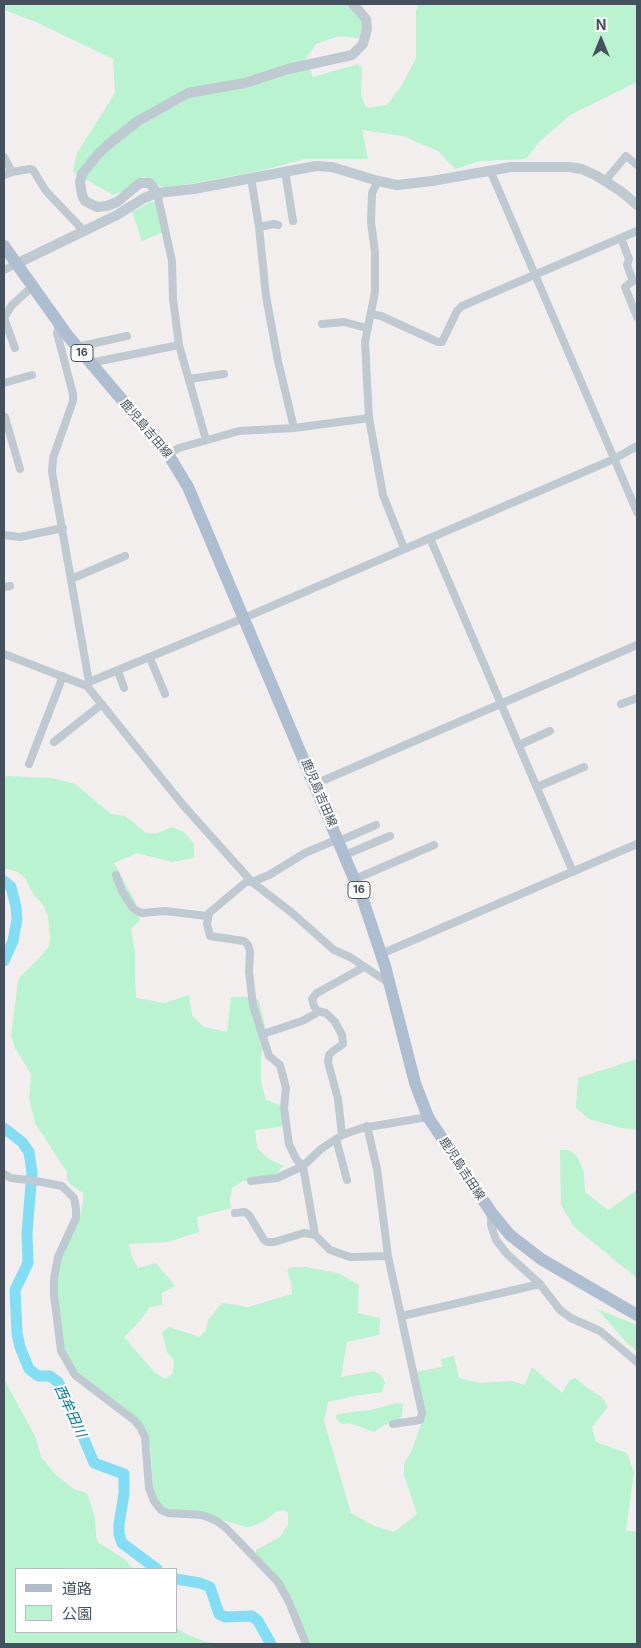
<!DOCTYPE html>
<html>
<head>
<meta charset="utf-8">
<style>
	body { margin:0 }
	#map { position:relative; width:641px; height:1648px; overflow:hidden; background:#f2eeee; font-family:Inter,"Noto Sans JP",sans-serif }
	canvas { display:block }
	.frame { position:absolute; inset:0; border:5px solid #45525e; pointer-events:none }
	.legend { position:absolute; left:15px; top:1568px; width:162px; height:65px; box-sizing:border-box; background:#fff; border:1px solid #b5babf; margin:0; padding:6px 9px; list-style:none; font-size:15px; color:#45525e }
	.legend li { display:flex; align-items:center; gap:10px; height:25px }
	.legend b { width:25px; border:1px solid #b5babf }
	.north { position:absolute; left:576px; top:15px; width:50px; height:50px; -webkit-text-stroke:4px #fff; paint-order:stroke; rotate:0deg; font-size:14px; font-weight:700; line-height:20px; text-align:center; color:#45525e }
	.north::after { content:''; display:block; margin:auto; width:18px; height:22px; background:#45525e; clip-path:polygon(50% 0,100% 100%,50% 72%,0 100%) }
</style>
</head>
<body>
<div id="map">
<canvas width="641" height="1648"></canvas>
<div class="frame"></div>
<ul class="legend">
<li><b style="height:6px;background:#acbed0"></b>道路</li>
<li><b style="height:14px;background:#b9f3cf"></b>公園</li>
</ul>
<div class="north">N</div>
</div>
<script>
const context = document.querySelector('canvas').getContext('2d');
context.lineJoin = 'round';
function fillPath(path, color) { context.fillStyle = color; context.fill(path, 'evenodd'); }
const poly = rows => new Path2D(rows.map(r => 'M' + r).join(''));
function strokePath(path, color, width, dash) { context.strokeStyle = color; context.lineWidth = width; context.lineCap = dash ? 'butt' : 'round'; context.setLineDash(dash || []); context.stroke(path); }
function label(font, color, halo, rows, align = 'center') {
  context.font = font + ' Inter,"Noto Sans JP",sans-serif'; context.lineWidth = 4.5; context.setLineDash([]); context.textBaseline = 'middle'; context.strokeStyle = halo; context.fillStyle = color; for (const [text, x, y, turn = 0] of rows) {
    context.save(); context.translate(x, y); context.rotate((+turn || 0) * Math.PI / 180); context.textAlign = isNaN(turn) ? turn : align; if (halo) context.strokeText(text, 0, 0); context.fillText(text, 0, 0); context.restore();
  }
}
fillPath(poly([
	[4,4,355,4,364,13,366,39,339,36,316,44,306,58,313,77,358,64,362,68,361,95,366,108,387,105,402,85,416,58,416,11,419,4,637,4,637,82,570,115,539,142,526,159,480,161,455,169,438,151,403,136,362,130,368,159,305,159,260,171,167,188,154,184,144,176,128,189,113,195,73,172,77,153,115,93,113,59,36,22,4,10],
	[156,201,163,232,142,241,132,212,151,202],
	[8,776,52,778,75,784,111,814,125,816,146,833,158,833,172,827,184,832,194,844,194,858,172,862,137,853,114,863,136,903,140,920,131,929,135,952,135,979,136,998,165,1003,189,995,192,1015,204,1027,227,1032,231,997,253,997,259,1001,266,1030,261,1058,261,1082,266,1100,283,1106,284,1126,255,1130,257,1148,269,1159,284,1166,273,1177,243,1181,232,1188,230,1199,231,1208,197,1217,199,1232,168,1242,129,1244,132,1257,138,1268,156,1263,175,1286,162,1293,162,1305,150,1307,138,1323,124,1337,155,1373,166,1379,173,1373,174,1361,167,1352,162,1332,169,1327,200,1337,206,1330,208,1320,222,1303,248,1307,292,1294,291,1282,287,1270,292,1267,305,1267,338,1273,359,1285,358,1313,380,1318,379,1335,347,1342,341,1377,374,1371,381,1375,385,1383,382,1392,354,1396,328,1402,324,1421,351,1513,372,1525,394,1532,417,1514,404,1475,404,1464,411,1452,425,1413,415,1372,442,1367,441,1359,454,1356,459,1378,480,1383,513,1381,524,1385,526,1382,532,1367,562,1393,570,1380,574,1378,578,1380,587,1388,602,1397,608,1407,592,1427,596,1442,627,1453,634,1472,626,1531,637,1531,637,1644,309,1644,292,1598,256,1554,256,1550,280,1537,288,1524,288,1513,284,1510,276,1512,264,1521,253,1526,246,1527,219,1519,174,1511,161,1505,155,1498,153,1489,151,1450,147,1435,140,1421,130,1412,77,1371,65,1353,62,1341,57,1283,58,1268,64,1252,79,1219,83,1203,83,1193,71,1185,67,1179,67,1172,35,1123,29,1099,31,1074,15,1048,11,1036,18,981,20,977,42,955,49,946,50,939,48,917,44,906,34,895,25,878,18,872,4,868,4,777],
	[637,1059,637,1130,622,1128,589,1119,576,1108,578,1078],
	[560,1150,569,1150,577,1156,584,1172,585,1192,608,1210,637,1190,637,1278,574,1227,561,1205],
	[597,1309,637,1325,637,1351,627,1343],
	[4,1379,35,1436,41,1457,56,1475,74,1489,87,1493,95,1517,96,1537,99,1543,126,1560,133,1569,16,1569,16,1632,176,1632,176,1627,186,1634,206,1642,228,1644,4,1644],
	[396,1403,403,1404,402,1416,399,1420,386,1424,374,1432,349,1423,341,1424,336,1418,337,1414,371,1410]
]), '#b9f3cf');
strokePath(poly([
	[4,881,11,887,16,907,17,919,13,941,4,961],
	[4,1128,22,1142,29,1152,32,1172,27,1233,28,1263,15,1290,17,1333,20,1347,29,1369,38,1376,50,1376,58,1382,66,1396,94,1463,124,1474,124,1494,119,1524,119,1534,122,1543,157,1569],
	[176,1579,200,1583,210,1587,219,1614,225,1617,252,1616,258,1621,271,1644]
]), '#82def4', 11);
strokePath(poly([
	[4,157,12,172,4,175],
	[490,170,637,512],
	[285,171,293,221],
	[12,172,30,169,33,170,46,191,84,231],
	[251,178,259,227,266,296,278,361,294,428],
	[378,181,372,193,371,222,375,252,375,292,365,342,369,418,383,495,404,548],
	[605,181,626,156,637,165],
	[157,193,172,261,173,299,179,345,206,440],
	[259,227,274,224,278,225],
	[621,238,629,259,627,265,633,281,625,287,637,317],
	[4,270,16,264],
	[371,314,381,316,438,342,442,342,457,311,462,306,637,231],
	[4,318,12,305,33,286],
	[4,318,15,348],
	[59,324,57,333,73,394,73,401,53,458,52,472,89,682,87,686],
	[322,324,344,322,367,328],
	[77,347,127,336],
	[90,363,179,345],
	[189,379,224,374],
	[4,383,32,375],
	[5,417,20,469],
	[168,454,179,448,239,431,294,428,369,418],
	[4,535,20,537,63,528],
	[430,538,573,872],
	[71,579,125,556],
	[4,587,10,586],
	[4,654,87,686,183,805,252,882,291,912,334,950,350,957,389,983],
	[150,658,165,694],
	[118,671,124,688],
	[89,682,244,618,614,459,637,446],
	[621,704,637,698],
	[54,742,102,704],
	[519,745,550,731],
	[29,764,63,676],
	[315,784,637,645],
	[537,787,584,767],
	[338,839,305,853,269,875,252,882,246,882,209,913,207,924,210,936,244,941,248,945,250,951,249,972,253,1005,269,1056,280,1065,286,1088,284,1108,289,1144,296,1159,303,1166,315,1235,330,1250,350,1257,388,1256],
	[339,841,376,825],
	[345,855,390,836],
	[116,875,122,891,132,907,137,911,142,913,165,911,207,916],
	[355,879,434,845],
	[381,954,637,844],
	[263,1034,302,1021,315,1014,317,1011],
	[367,1126,377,1169,388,1256,422,1413,420,1420,393,1424],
	[342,1135,338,1099,328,1062,329,1055,333,1051,343,1044,342,1035,335,1022,326,1013,317,1011,314,1006,312,999,317,993,364,967],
	[336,1139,347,1180],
	[4,1174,11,1178,36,1181,62,1186,74,1198,76,1209,76,1218,58,1257,54,1278,54,1295,61,1351,75,1375,134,1420,140,1427,145,1437,149,1488,154,1501,161,1510,168,1513,202,1515,215,1520,225,1527,278,1582,289,1602,306,1644],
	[251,1181,277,1178,303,1166,321,1149,342,1135,362,1128,428,1117],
	[491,1212,491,1225,496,1240,507,1254,540,1284,560,1310,571,1318,600,1331,637,1362],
	[235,1213,245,1212,249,1215,264,1240,267,1242,274,1242,304,1233,315,1235],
	[402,1316,540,1284]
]), '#bec9d2', 8);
strokePath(poly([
	[157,193,150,183,140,183,117,202,107,206,97,207,85,201,82,195,80,182,82,174,98,154,110,143,138,121,188,93,245,83,288,69,352,55,363,44,367,29,366,19,353,4],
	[16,264,117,215,144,198,157,193,194,189,316,166,332,167,378,181,397,185,432,181,511,167,569,167,582,169,597,176,622,192,637,205]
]), '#bec9d2', 10);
strokePath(poly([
	[4,246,68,336,168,454,188,487,363,900,385,966,415,1083,428,1117,491,1212,510,1235,541,1259,637,1315]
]), '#acbed0', 12);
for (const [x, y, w] of [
	[82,353,22],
	[359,890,22]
]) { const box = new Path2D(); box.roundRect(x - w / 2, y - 8.5, w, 17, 4); context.fillStyle = '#fff'; context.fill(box); strokePath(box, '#45525e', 1); }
label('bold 11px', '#45525e', null, [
	["16",82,353],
	["16",359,890]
]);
label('12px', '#45525e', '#fff', [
	["鹿児島吉田線",146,429,50],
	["鹿児島吉田線",319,793,67],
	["鹿児島吉田線",462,1169,57]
]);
label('italic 14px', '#037e9d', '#fff', [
	["西牟田川",70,1411,65]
]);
</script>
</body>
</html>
